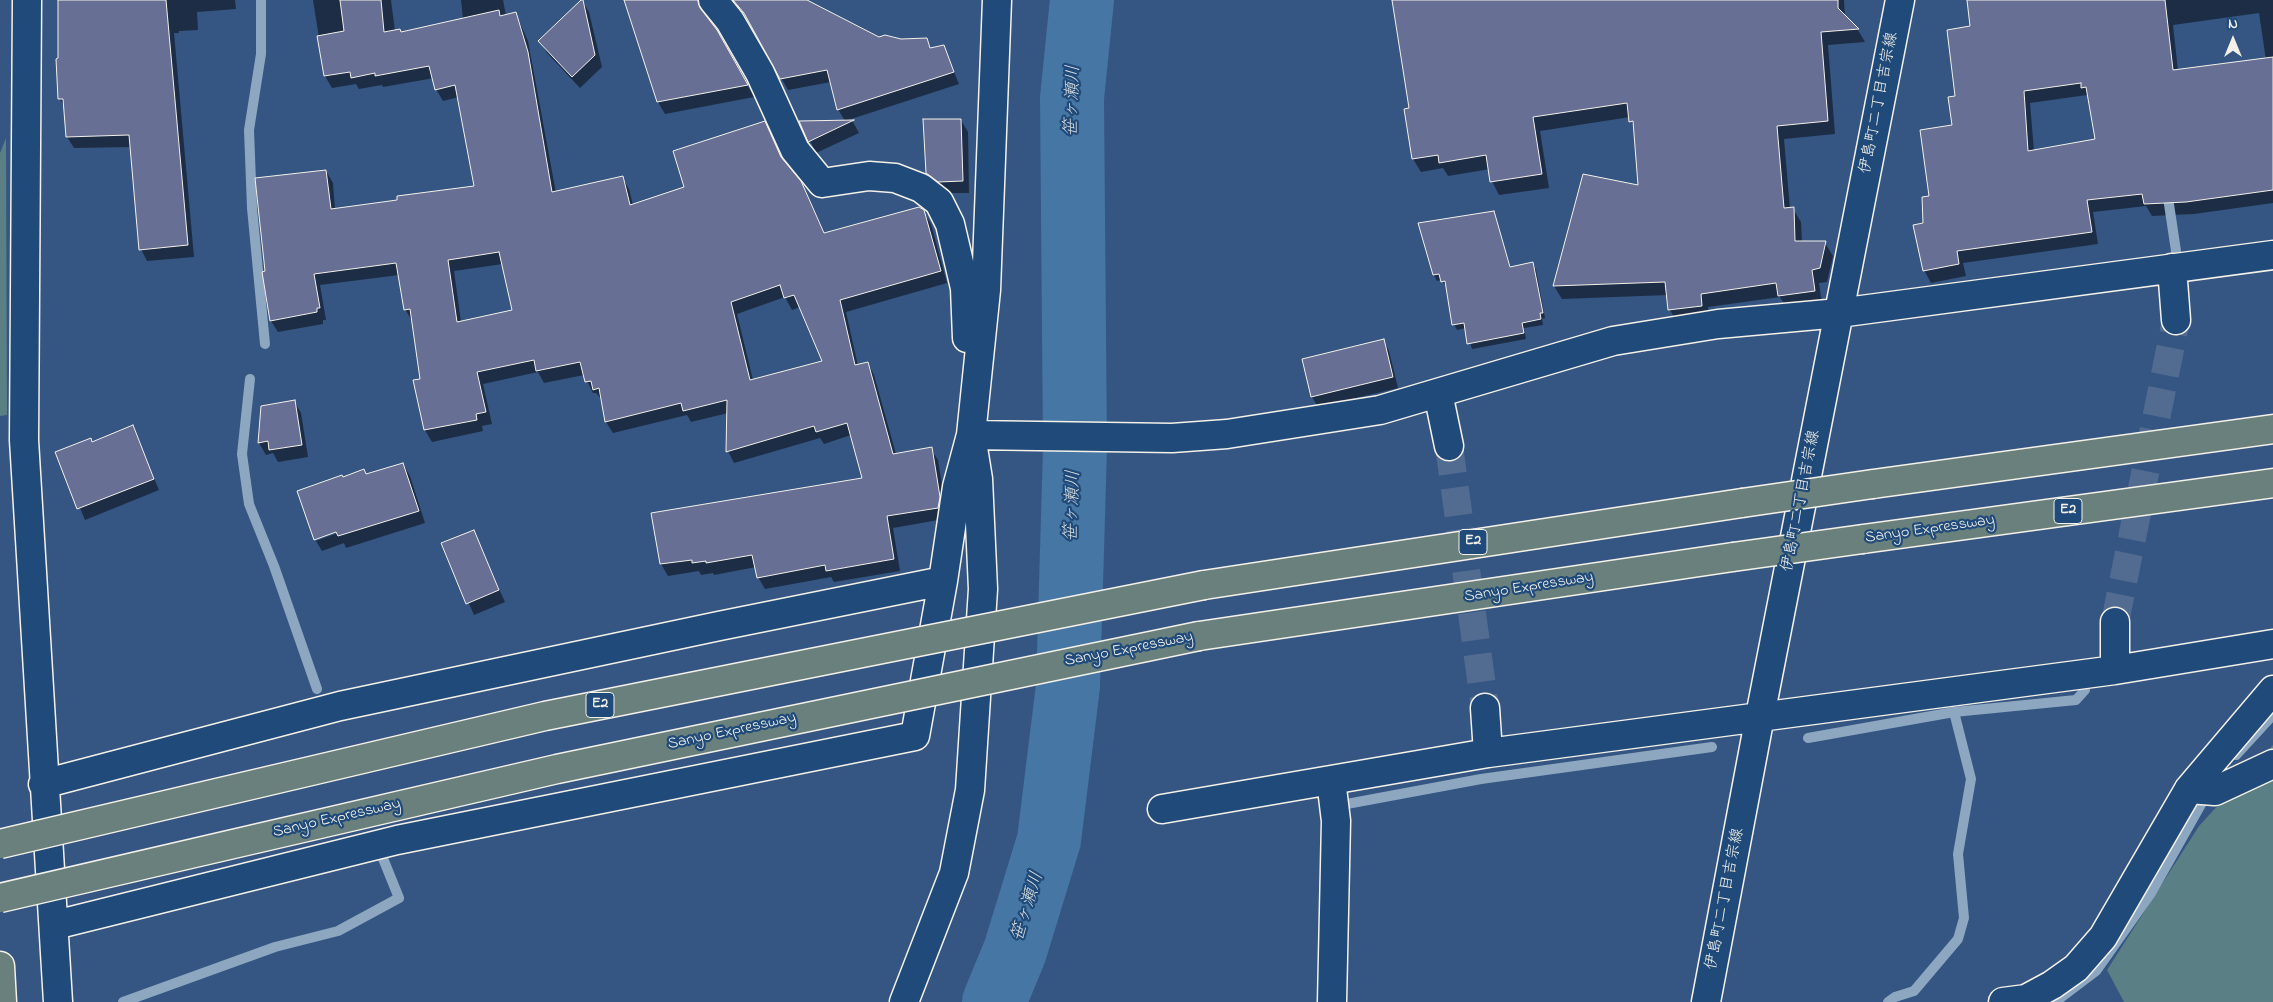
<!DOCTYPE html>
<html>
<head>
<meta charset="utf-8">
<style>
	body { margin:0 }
	#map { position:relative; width:2273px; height:1002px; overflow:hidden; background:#355582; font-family:"Indie Flower",sans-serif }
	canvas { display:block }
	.north { position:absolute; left:2208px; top:15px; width:50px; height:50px; -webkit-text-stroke:4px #1f4a7a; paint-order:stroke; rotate:0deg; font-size:14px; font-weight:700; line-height:20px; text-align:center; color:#f4f1e8 }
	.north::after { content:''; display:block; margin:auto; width:18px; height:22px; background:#f4f1e8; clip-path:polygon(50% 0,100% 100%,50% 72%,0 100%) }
</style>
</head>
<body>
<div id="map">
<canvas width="2273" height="1002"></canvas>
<div class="north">N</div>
</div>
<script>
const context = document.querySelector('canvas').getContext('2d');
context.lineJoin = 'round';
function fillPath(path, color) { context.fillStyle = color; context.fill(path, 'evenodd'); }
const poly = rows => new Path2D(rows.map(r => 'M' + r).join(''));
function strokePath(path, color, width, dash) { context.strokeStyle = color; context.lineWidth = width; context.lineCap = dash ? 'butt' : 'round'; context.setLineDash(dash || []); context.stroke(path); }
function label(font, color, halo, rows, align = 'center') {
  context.font = font + ' "Indie Flower","Klee One",sans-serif'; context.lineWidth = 4.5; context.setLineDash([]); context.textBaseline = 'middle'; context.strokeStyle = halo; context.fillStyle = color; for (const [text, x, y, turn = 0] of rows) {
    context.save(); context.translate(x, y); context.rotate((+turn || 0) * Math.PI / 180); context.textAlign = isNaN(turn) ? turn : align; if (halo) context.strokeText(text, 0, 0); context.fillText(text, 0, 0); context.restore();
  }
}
fillPath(poly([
	[6,138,7,415,0,416,0,153],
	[2273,745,2273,1002,2124,1002,2107,970,2199,826]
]), '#5a7f84');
fillPath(poly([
	[60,0,235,0,236,9,197,12,198,30,179,31,179,33,174,33,194,257,147,261,141,249,131,147,74,148,67,137,65,108,60,99],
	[313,0,391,0,395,31,401,33,463,19,461,0,503,0,506,16,516,14,528,41,556,193,622,177,629,189,633,205,686,188,764,123,784,162,807,195,825,234,923,211,931,224,947,283,846,312,858,366,868,363,874,375,896,454,931,449,938,460,946,510,944,519,893,528,900,571,834,582,831,577,765,589,758,577,756,567,714,575,713,573,701,575,699,571,668,576,661,564,864,479,851,435,824,444,820,438,734,463,728,451,728,413,691,422,687,415,613,433,606,422,603,401,596,393,593,393,584,375,544,383,538,372,483,384,492,424,482,426,483,431,432,442,425,430,422,380,412,321,405,309,399,275,320,285,326,320,323,320,323,324,278,332,271,321,266,272,326,171,333,183,335,210,476,187,459,97,443,101,436,89,434,78,383,87,382,85,359,89,356,84,332,88,325,76],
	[503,264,513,311,461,322,454,271],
	[785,297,792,310,800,307,823,362,753,380,737,314],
	[582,0,589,12,602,67,580,88,547,53,540,41],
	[626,0,689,0,716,31,754,97,665,114,658,102],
	[734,0,805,0,879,39,926,39,931,49,943,46,959,84,845,121,838,109,831,82,788,90,751,24],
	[1393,0,1844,0,1845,17,1858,30,1865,42,1828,45,1835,134,1784,139,1790,209,1793,209,1801,222,1802,243,1825,243,1833,256,1827,282,1819,283,1822,304,1787,309,1780,297,1708,307,1709,319,1677,323,1670,310,1668,295,1562,299,1554,286,1640,186,1635,129,1630,117,1540,131,1549,188,1499,195,1492,181,1490,169,1448,176,1443,168,1421,172,1413,159,1410,109],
	[1969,0,2273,0,2273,78,2267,67,2259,13,2173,25,2178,71,2273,132,2273,203,2194,214,2152,216,2146,206,2093,212,2098,244,1963,263,1966,276,1931,283,1924,270,1925,224,1931,198,1953,126,1956,97,1972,27],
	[2087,95,2090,100,2096,140,2034,151,2030,103],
	[961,120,968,132,969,193,946,193,934,185,927,173],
	[801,122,853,122,859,133,816,153],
	[1493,212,1511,268,1533,264,1536,270,1545,318,1542,319,1543,325,1524,328,1526,339,1472,349,1466,328,1457,330,1454,324,1447,287,1441,280,1437,281,1434,275,1420,224],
	[1383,340,1389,351,1398,388,1318,407,1312,397,1303,360],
	[294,401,301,413,308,457,278,462,273,453,266,455,259,443,262,407],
	[132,427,159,490,85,520,57,453,92,443],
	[403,464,410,476,425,523,346,548,344,543,322,551,316,541,343,531,342,528,315,540,298,492],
	[473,532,505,602,474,615,443,544]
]), '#0007');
strokePath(poly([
	[261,0,261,54,249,130,252,208,265,344],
	[2167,191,2176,251],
	[250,379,242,454,249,504,274,566,317,689],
	[1808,738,1954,712,2076,700,2085,690],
	[2236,755,2273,715],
	[1336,806,1481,779,1712,747],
	[123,1002,275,947,338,931,399,898,382,856],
	[1888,1002,1895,997,1914,991,1958,939,1964,918,1958,854,1971,779,1954,712],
	[2055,1002,2096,971,2151,893,2208,792]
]), '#8ca7bf', 10);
strokePath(poly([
	[994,1002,1015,951,1049,840,1068,686,1075,448,1072,98,1082,0]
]), '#4676a3', 64);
const building = poly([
	[58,0,166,0,188,245,139,250,129,135,66,137,63,99,58,99,56,59,58,58,58,0],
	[340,0,381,0,384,32,400,29,401,32,499,10,500,16,516,12,528,52,552,192,623,176,630,205,684,187,673,151,765,121,781,157,801,181,824,233,919,207,924,210,941,271,840,300,855,365,868,362,893,454,932,447,940,497,938,508,887,516,894,559,826,571,825,565,757,578,752,555,706,563,706,561,692,563,692,560,660,564,651,513,862,478,847,423,816,432,814,426,726,452,727,400,683,411,681,403,605,422,599,388,593,390,591,381,585,382,580,362,536,371,534,360,477,372,486,412,476,414,477,420,424,430,413,380,420,379,410,309,404,310,396,263,314,274,320,308,317,308,317,312,270,321,262,272,265,271,255,178,326,170,331,209,397,200,397,196,474,186,455,85,435,90,429,66,375,76,375,73,351,78,350,72,324,76,317,36,344,31,340,0],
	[499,252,512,310,457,322,448,260,499,252],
	[780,285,784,298,794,295,822,361,750,380,731,302,780,285],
	[581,0,583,0,595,55,572,77,538,41,581,0],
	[624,0,698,0,701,9,717,30,748,85,657,102,624,0],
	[733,0,807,0,879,37,885,35,901,39,927,38,930,48,944,45,954,72,837,110,827,70,780,79,744,13,733,0],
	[1392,0,1838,0,1838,8,1859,29,1821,32,1828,121,1777,126,1784,208,1794,207,1795,241,1826,241,1820,268,1812,270,1815,291,1778,296,1776,283,1701,294,1702,306,1668,310,1665,282,1553,286,1583,174,1638,185,1633,121,1629,122,1627,103,1533,117,1542,174,1490,182,1486,155,1439,163,1438,155,1412,159,1404,109,1409,108,1392,0],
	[1967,0,2165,0,2173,70,2273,57,2273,190,2186,202,2144,204,2142,194,2087,200,2092,232,1957,251,1959,264,1923,271,1913,225,1923,223,1922,197,1929,196,1920,130,1952,125,1948,97,1955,96,1947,30,1970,26,1967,0],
	[2081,83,2081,88,2086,87,2095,139,2028,151,2024,91,2081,83],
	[923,119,961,119,963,181,938,182,926,173,923,119],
	[854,120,808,142,799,121,854,120],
	[1494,211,1510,267,1533,262,1543,313,1540,313,1541,319,1522,323,1524,333,1467,344,1464,323,1452,325,1445,281,1441,282,1439,274,1433,275,1418,223,1494,211],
	[1384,339,1393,377,1311,397,1302,359,1384,339],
	[295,400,302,445,269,450,268,441,258,443,261,406,295,400],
	[133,425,154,479,77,509,55,452,91,438,92,442,133,425],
	[403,463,419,511,338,536,336,532,314,540,297,491,342,475,343,477,364,469,366,474,403,463],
	[474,530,499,590,466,604,441,543,474,530]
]);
fillPath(building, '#676f95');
strokePath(building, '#f4f1e8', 1);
strokePath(poly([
	[1449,446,1485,708],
	[2115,622,2176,320]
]), '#526c91', 28, [28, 14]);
const minor = poly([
	[27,0,24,440,58,1002],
	[713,0,730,21,760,73,795,150,822,183,869,176,895,178,921,188,939,202,950,224,965,288,967,338],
	[2172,268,2176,320],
	[1438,393,1449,446],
	[971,435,1172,438,1227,434,1380,410,1613,341,1718,324,1839,313,2273,255],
	[2115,622,2115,670],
	[1485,708,1488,753],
	[43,784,340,706,719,626,943,581,957,487,971,435,986,290,997,0],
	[2189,789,2215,791,2273,764],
	[1162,809,1331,780],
	[55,925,397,840,915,736,943,581],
	[904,1002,954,873,970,790,983,589,978,479,973,448],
	[1332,1002,1336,821,1331,780,1488,753,2115,670,2273,644],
	[1706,1002,1760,716,1900,0],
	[2003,1002,2026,999,2052,985,2076,968,2103,937,2189,789,2273,690]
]);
const highway = poly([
	[1873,484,2273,429],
	[1863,539,2273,483],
	[1204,585,1742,503],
	[1199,636,1733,557],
	[0,966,2,1002]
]);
strokePath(minor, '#f4f1e8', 31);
strokePath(highway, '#f4f1e8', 31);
strokePath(minor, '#1f4a7a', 28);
strokePath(highway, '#6a807d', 28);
const highwayBridge = poly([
	[1742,503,1873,484],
	[1733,557,1863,539],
	[0,844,545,716,1204,585],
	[0,898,557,769,1199,636]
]);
strokePath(highwayBridge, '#f4f1e8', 31, []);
strokePath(highwayBridge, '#6a807d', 28);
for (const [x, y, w] of [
	[2068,511,28],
	[1473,542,28],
	[600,705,28]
]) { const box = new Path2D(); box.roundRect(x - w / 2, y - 12.5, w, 25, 4); context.fillStyle = '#1f4a7a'; context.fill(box); strokePath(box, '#f4f1e8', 1); }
label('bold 15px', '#f4f1e8', null, [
	["E2",2068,511],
	["E2",1473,542],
	["E2",600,705]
]);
label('16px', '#f4f1e8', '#1f4a7a', [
	["伊島町二丁目吉宗線",1880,103,-79],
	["伊島町二丁目吉宗線",1802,501,-79],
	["Sanyo Expressway",1930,530,-8],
	["Sanyo Expressway",1529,588,-9],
	["Sanyo Expressway",1129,650,-11],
	["Sanyo Expressway",732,732,-12],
	["Sanyo Expressway",337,819,-13],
	["伊島町二丁目吉宗線",1726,899,-79]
]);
label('italic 18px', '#dadfde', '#1f4a7a', [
	["笹ヶ瀬川",1074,101,-88],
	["笹ヶ瀬川",1074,506,-88],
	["笹ヶ瀬川",1029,907,-73]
]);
</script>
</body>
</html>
